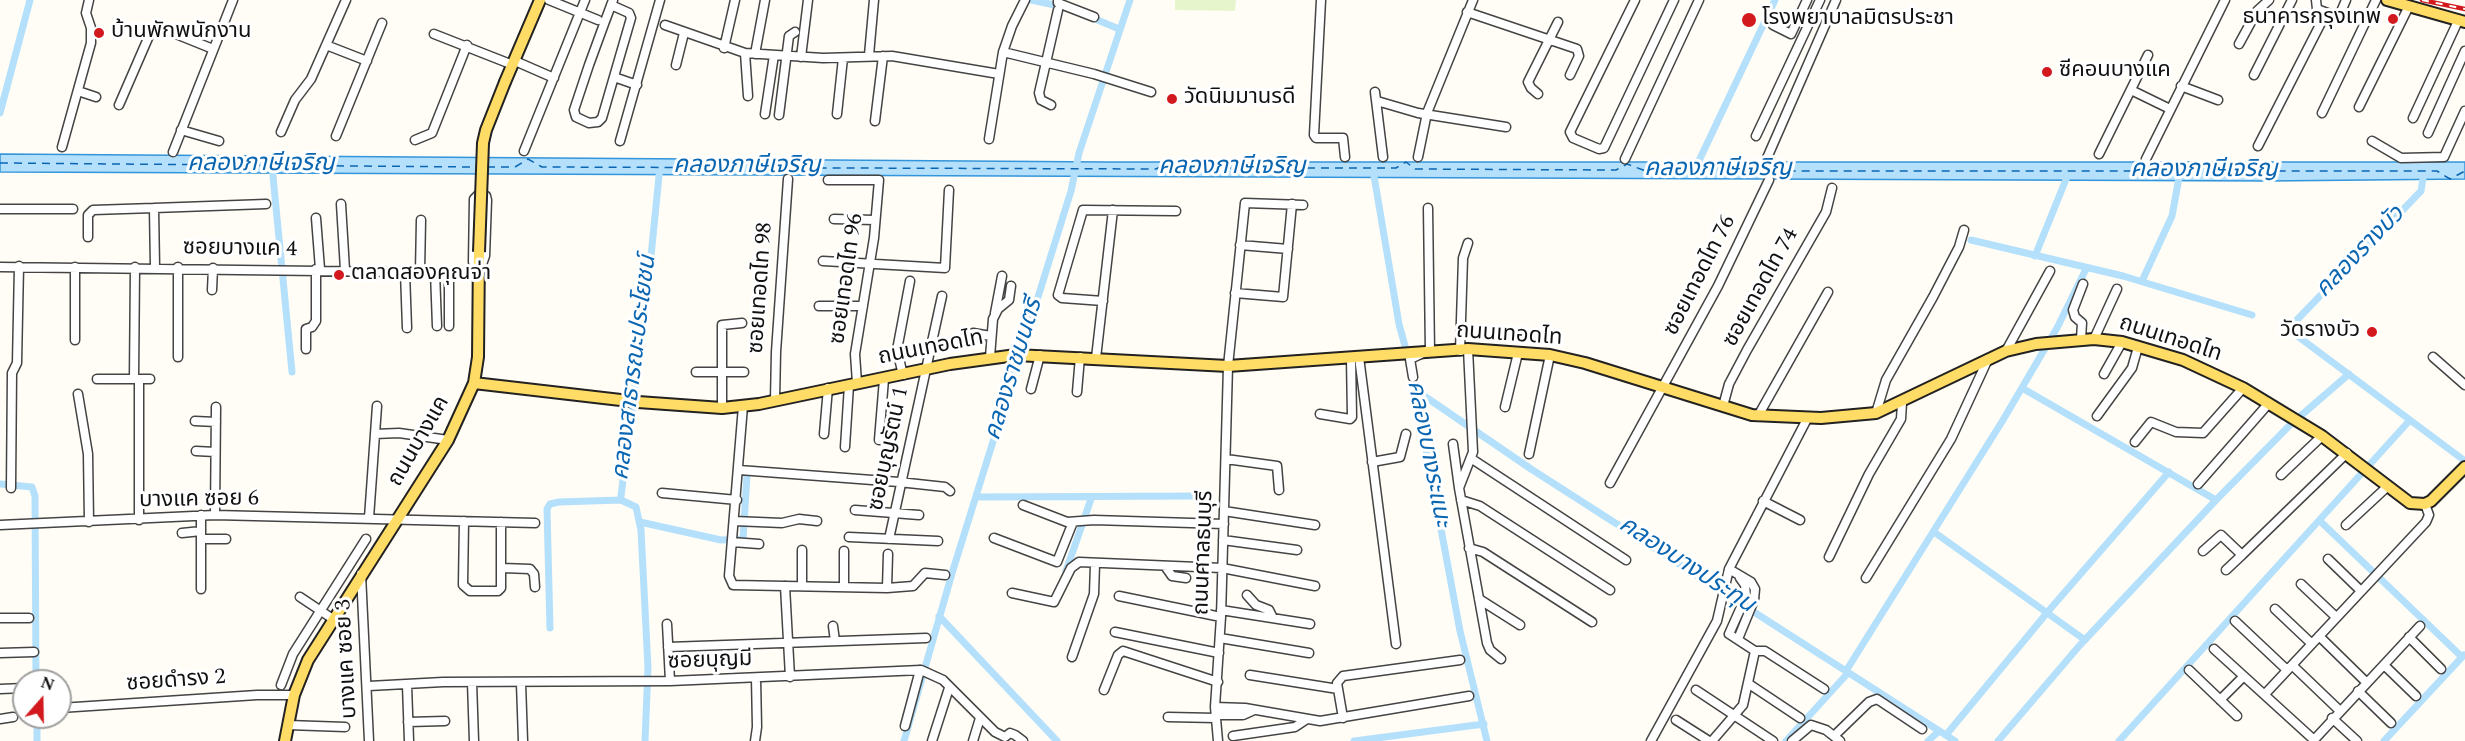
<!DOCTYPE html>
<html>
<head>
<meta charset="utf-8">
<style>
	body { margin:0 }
	#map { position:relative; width:2465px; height:741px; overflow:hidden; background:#fffdf5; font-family:Spectral,serif }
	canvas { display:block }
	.north { position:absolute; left:12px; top:669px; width:60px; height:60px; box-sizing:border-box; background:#fff; border:2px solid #a0a0a0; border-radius:50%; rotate:20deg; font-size:16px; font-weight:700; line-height:24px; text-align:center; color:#111 }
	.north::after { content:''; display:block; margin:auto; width:21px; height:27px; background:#d1191e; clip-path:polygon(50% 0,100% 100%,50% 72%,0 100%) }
</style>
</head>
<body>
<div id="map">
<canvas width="2465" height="741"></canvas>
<div class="north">N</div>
</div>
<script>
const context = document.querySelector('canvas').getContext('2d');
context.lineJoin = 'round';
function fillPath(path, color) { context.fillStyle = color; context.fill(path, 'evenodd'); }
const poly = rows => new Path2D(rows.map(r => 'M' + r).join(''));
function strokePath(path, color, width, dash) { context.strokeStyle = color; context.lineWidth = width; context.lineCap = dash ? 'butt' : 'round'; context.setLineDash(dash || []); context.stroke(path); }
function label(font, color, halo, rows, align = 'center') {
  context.font = font + ' Spectral,"Noto Sans Thai",serif'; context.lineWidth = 6; context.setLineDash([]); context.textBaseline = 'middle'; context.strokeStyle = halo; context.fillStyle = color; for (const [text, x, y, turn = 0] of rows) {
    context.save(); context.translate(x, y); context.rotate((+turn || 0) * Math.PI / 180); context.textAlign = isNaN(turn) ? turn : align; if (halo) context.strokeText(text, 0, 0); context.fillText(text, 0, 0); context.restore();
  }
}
fillPath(poly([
	[1175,0,1236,0,1235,11,1175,10]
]), '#e6f5cc');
const water = poly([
	[0,154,1106,162,2465,162,2465,179,2268,181,0,172,0,154]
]);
fillPath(water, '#b4e0fc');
strokePath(water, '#3395db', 1.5);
strokePath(poly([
	[1031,0,1064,7],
	[1088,16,1119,29],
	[0,113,30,0],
	[272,166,292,372],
	[1696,167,1775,0],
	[1373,170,1399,324,1408,357],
	[2424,172,2421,191,2292,325,2292,332,2465,461],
	[1971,240,2123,276,2252,315],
	[2035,256,2069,172],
	[2142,281,2172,216,2180,172],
	[1412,373,1460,631,1487,741],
	[2022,388,2216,500],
	[1417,391,1531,469,1955,741],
	[0,484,32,487,35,496,36,681],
	[976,497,1199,496],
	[2320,521,2462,657],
	[640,522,721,540,743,539,747,475],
	[1934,532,2085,640],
	[1066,571,1091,499],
	[939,616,1057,741],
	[550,628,547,509,550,504,559,502,621,500],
	[1846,671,2003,420,2057,328,2086,269],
	[37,717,37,741],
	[1946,735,2051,608,2169,472],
	[645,741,648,668,641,530,636,507,621,500,621,496,650,266,660,166],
	[904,741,953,570,1071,191,1079,153,1130,0],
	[1354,741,1484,724],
	[1786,741,1848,673],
	[1928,741,1939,731],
	[1998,741,2080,645,2217,499,2290,425,2349,374],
	[2119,741,2410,420],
	[2384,741,2464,655]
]), '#b4e0fc', 7);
strokePath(poly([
	[0,163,476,167],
	[487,167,515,167,528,159,542,167,1156,169,1166,164,1184,168,1396,168,1406,162,1415,169,1616,170,1627,164,1643,170,1758,171,1768,166,1776,171,2437,171,2450,179,2465,171]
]), '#0b66b2', 1.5, [8, 6]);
const minor = poly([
	[549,0,598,20],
	[1058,0,1058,3,1094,17],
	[1321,0,1314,135,1316,138,1343,138,1345,157],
	[1635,0,1570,132,1573,138,1599,149,1604,148,1674,0],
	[2316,0,2317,9,2335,16,2340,14,2346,0],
	[611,5,629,13,631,18,602,118,598,122,589,123,576,117,574,110,589,65,604,24,613,0],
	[1467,12,1577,49,1579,56,1570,75],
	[665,25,745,53,823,58,892,56,999,74],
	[1773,25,1791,34,1807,0],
	[434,34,513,65],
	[2239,44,2257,11,2269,0],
	[326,45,367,61],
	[724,48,735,0],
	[1003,52,1094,74,1151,92],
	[745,53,748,96],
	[755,54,765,0],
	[869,55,874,0],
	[801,57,808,0],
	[515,61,554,78],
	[676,65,684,33],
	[2254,75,2292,0],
	[614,77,637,85],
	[2181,86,2218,100],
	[2131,90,2170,109],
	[78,91,96,97],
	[1375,92,1383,157],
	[1538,94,1531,88,1528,82,1558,22],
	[1377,101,1418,113,1506,127],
	[119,105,152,29,161,28,213,49],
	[1051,105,1041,100,1039,93,1058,10],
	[2359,107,2409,6],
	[2322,113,2376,0],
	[765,114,774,55],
	[837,114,843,58],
	[779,115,789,36,795,32],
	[2413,118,2458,21],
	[875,121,883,56],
	[181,130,219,141],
	[281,132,295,100,311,79,346,0],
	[2428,133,2465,51],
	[336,136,382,23],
	[1756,136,1820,0],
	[989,139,1003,52,1012,26,1025,0],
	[415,140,432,133,467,45],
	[620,141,660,0],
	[2372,141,2401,158,2444,157,2465,111],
	[2258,146,2326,13],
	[62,147,91,43,91,28,86,13,89,0],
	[524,151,585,0],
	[173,152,233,0],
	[2099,154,2148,55],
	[1418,157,1427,113,1473,0],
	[1767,158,1836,0],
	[1625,159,1699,0],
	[2146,159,2225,0],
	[828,180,879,180,874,238,855,354,857,383],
	[478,195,486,196,487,200,485,256,479,273,473,262,474,199,478,195],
	[341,204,345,270],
	[1428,208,1430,352],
	[0,209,73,209],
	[316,218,320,269],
	[834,219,875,220],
	[88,237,88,215,93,210,154,208],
	[1240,245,1288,249],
	[823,261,945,268,949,190],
	[0,267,479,273],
	[75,267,75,340],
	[155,267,154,208,266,204],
	[405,272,407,328],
	[420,272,421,220],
	[435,272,437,326],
	[449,273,449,326],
	[212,290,213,268],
	[1235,293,1283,297,1292,204],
	[1103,301,1062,298,1058,295,1083,210,1176,211],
	[819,306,863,306],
	[995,313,1002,276],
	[962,339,973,333,991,336],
	[2081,339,2082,323,2075,317,2073,310,2083,284],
	[2094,339,2117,289],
	[306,349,306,329,312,327,316,321,316,269],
	[1468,349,1473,452,1459,488,1487,643,1490,650,1501,659],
	[1460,351,1463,258,1468,243],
	[2006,351,2050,271],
	[178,357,178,267],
	[990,357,993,319,998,309,1009,300,1011,286],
	[1359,357,1396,644],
	[2433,357,2465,385],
	[1096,358,1113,210],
	[696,372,744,372],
	[2104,374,2122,342],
	[903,375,897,350,910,281],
	[1413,377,1410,359,1421,354],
	[97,379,150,379],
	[134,379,135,267],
	[1031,389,1040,355],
	[1077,392,1080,357],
	[78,394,88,454,89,522],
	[775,400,776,352,788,179],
	[743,406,729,576,733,585,887,588,913,586,925,573,945,575],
	[1723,406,1729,384,1747,350,1826,212,1832,188],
	[1505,407,1518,353],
	[722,408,722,325,742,323],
	[1876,413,1886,380,1933,297,1959,247,1964,230],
	[1320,414,1350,419,1352,417,1351,358],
	[1758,416,1828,292],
	[2097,416,2132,368,2138,347],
	[195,421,216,422],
	[375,434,399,433,448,440],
	[824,434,828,388],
	[879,440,884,379],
	[2135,442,2151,422,2176,432,2203,433,2243,388],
	[1453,444,1459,488],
	[845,447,849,385],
	[196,451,215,452],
	[1529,454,1550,355],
	[1226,459,1277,466,1279,490],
	[1472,459,1626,560],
	[1372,462,1400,457,1406,434],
	[739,470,899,482,945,487,950,491],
	[2281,475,2322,436],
	[1610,483,1718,286,1769,180],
	[2198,484,2269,403],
	[11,488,12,373,17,363,19,266],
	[662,493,737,500],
	[1461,500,1480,506,1610,590],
	[1763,501,1800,520],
	[1023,505,1067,522,1094,520,1224,524],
	[855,510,919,515],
	[1224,511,1315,525],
	[215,515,216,407],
	[369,518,377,406],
	[139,520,139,379],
	[464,521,463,585,470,591,498,591,501,588,501,522],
	[734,521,782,523,799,519,817,521],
	[0,525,215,515,535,523],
	[2346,525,2388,486],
	[182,533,201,531],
	[849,537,938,541],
	[994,538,1057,562,1073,522],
	[201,539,226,539],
	[889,539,942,296],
	[1223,540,1297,550],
	[732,542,759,544],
	[1469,548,1483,552,1592,622],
	[2203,551,2221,535,2242,555,2347,453],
	[1829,557,1869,474,1901,419,1902,403],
	[2328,559,2361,591],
	[1165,566,1172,576,1186,578],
	[502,568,530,569,534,574,535,587],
	[2226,570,2242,555],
	[361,574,369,741],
	[1740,578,1745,585,1746,596,1729,634,1755,651],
	[1866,578,1951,439,1988,359],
	[2301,584,2336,617],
	[785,586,790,677],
	[802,586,802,550],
	[844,587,844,551],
	[887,588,888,554],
	[201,589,201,515],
	[1012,593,1054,602,1071,568,1079,562,1222,568,1315,586],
	[1247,595,1256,605,1269,610,1273,618],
	[1119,596,1221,617],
	[300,597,333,619],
	[1479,599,1520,625],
	[2275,609,2312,644],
	[1221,610,1310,624],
	[0,618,29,618],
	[2235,621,2287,670],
	[667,624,670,681],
	[833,626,835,641],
	[1115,632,1219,653],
	[2319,636,2366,682],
	[2409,637,2441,669],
	[1220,638,1309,653],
	[1738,639,1754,600,1755,589,1751,582,1729,569,1807,419],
	[668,647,926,638],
	[2214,649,2313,739],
	[1755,651,1765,651,1824,689],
	[0,653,34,652],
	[1072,657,1094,594,1095,564],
	[2292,665,2339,710],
	[2384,665,2416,696],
	[2189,670,2237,716],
	[1250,675,1338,689],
	[472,682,474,741],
	[521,683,523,741],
	[1749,684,1800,718],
	[281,685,293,654,366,539],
	[407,685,409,741],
	[369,686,443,682,670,681,921,670,943,680,995,732,1005,737,1010,733,1015,735,1023,741],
	[0,689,24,688],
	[1104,690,1118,655,1123,651,1218,682],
	[1696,690,1773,741],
	[2358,691,2391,723],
	[2265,694,2426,522,2429,515,2425,504],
	[2220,700,2243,677],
	[1215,707,1245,708,1320,721,1469,696],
	[60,708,257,695,294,695],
	[1216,715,1243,715,1254,710],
	[1168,717,1216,718],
	[1343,718,1337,683,1343,676,1460,660],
	[2332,718,2357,741],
	[0,719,13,717],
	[1676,720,1709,741],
	[408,722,445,721],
	[288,725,345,727],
	[905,726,920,670],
	[1233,736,1295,727,1307,719],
	[1834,736,1869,702,1877,699,1922,729],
	[755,741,757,727,756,678],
	[932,741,949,688],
	[973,741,980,718],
	[1218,741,1215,707,1221,617,1228,366,1245,203,1303,205],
	[1651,741,1717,621,1729,569],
	[1712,741,1743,705,1755,651],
	[1792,741,1811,725,1826,730,1840,741],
	[2313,741,2420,626]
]);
const major = poly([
	[2387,0,2465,22],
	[505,82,540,0],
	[474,383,638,402,722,408,759,404,950,364,1016,355,1228,366,1468,349,1550,355,1585,363,1752,415,1821,418,1876,413,2006,351,2036,344,2094,339,2122,342,2183,360,2243,388,2322,436,2410,503,2425,504,2431,501,2465,467],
	[285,741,294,695,308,660,448,440,474,383,478,357,479,252]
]);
strokePath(minor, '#444', 11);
strokePath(major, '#222', 14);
strokePath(minor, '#fff', 8);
strokePath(major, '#ffdc65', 10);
const rail = poly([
	[2422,0,2465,9]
]);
strokePath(rail, '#d1191e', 4.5);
strokePath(rail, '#fff', 2, [7]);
const majorBridge = poly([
	[479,252,483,143,486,130,505,82]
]);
strokePath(majorBridge, '#222', 14, []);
strokePath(majorBridge, '#ffdc65', 10);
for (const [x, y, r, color] of [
	[2393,19,6,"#d1191e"],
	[1749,20,8,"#d1191e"],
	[99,33,6,"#d1191e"],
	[2047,72,6,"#d1191e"],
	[1172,99,6,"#d1191e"],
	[339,275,6,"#d1191e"],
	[2372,332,6,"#d1191e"]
]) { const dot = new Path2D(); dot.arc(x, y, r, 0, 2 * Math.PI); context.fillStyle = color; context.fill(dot); strokePath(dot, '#fff', 2); }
label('22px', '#111', '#fff', [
	["ธนาคารกรุงเทพ",2381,19,"right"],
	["โรงพยาบาลมิตรประชา",1762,20],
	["บ้านพักพนักงาน",111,33],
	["ซีคอนบางแค",2059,72],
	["วัดนิมมานรดี",1184,99],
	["ตลาดสองคุณจ่า",351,275],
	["วัดรางบัว",2360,332,"right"]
], 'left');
label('22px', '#111', '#fff', [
	["ซอยบางแค 4",240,250,1],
	["ซอยเทอดไท 76",1701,276,-63],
	["ซอยเทอดไท 96",848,279,-82],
	["ซอยเทอดไท 98",762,288,-86],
	["ซอยเทอดไท 74",1762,288,-61],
	["ถนนเทอดไท",1509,336,4],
	["ถนนเทอดไท",2170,340,18],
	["ถนนเทอดไท",931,349,-11],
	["ถนนบางแค",420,442,-60],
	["ซอยบุญรัตน์ 1",890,449,-78],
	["บางแค ซอย 6",199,501,-1],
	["ถนนศาลธนบุรี",1205,553,-88],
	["บางแค ซอย 3",348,659,-93],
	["ซอยบุญมี",710,662,-2],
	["ซอยดำรง 2",176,682,-4]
]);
label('italic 24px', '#0b66b2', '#fff', [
	["คลองภาษีเจริญ",261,165],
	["คลองภาษีเจริญ",747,167],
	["คลองภาษีเจริญ",1232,168],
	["คลองภาษีเจริญ",1718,170],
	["คลองภาษีเจริญ",2204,171],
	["คลองรางบัว",2361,253,-46],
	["คลองสาธารณะประโยชน์",636,368,-83],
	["คลองราชมนตรี",1015,370,-73],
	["คลองบางระแนะ",1427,454,79],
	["คลองบางประทุน",1686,566,33]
]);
</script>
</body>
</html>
